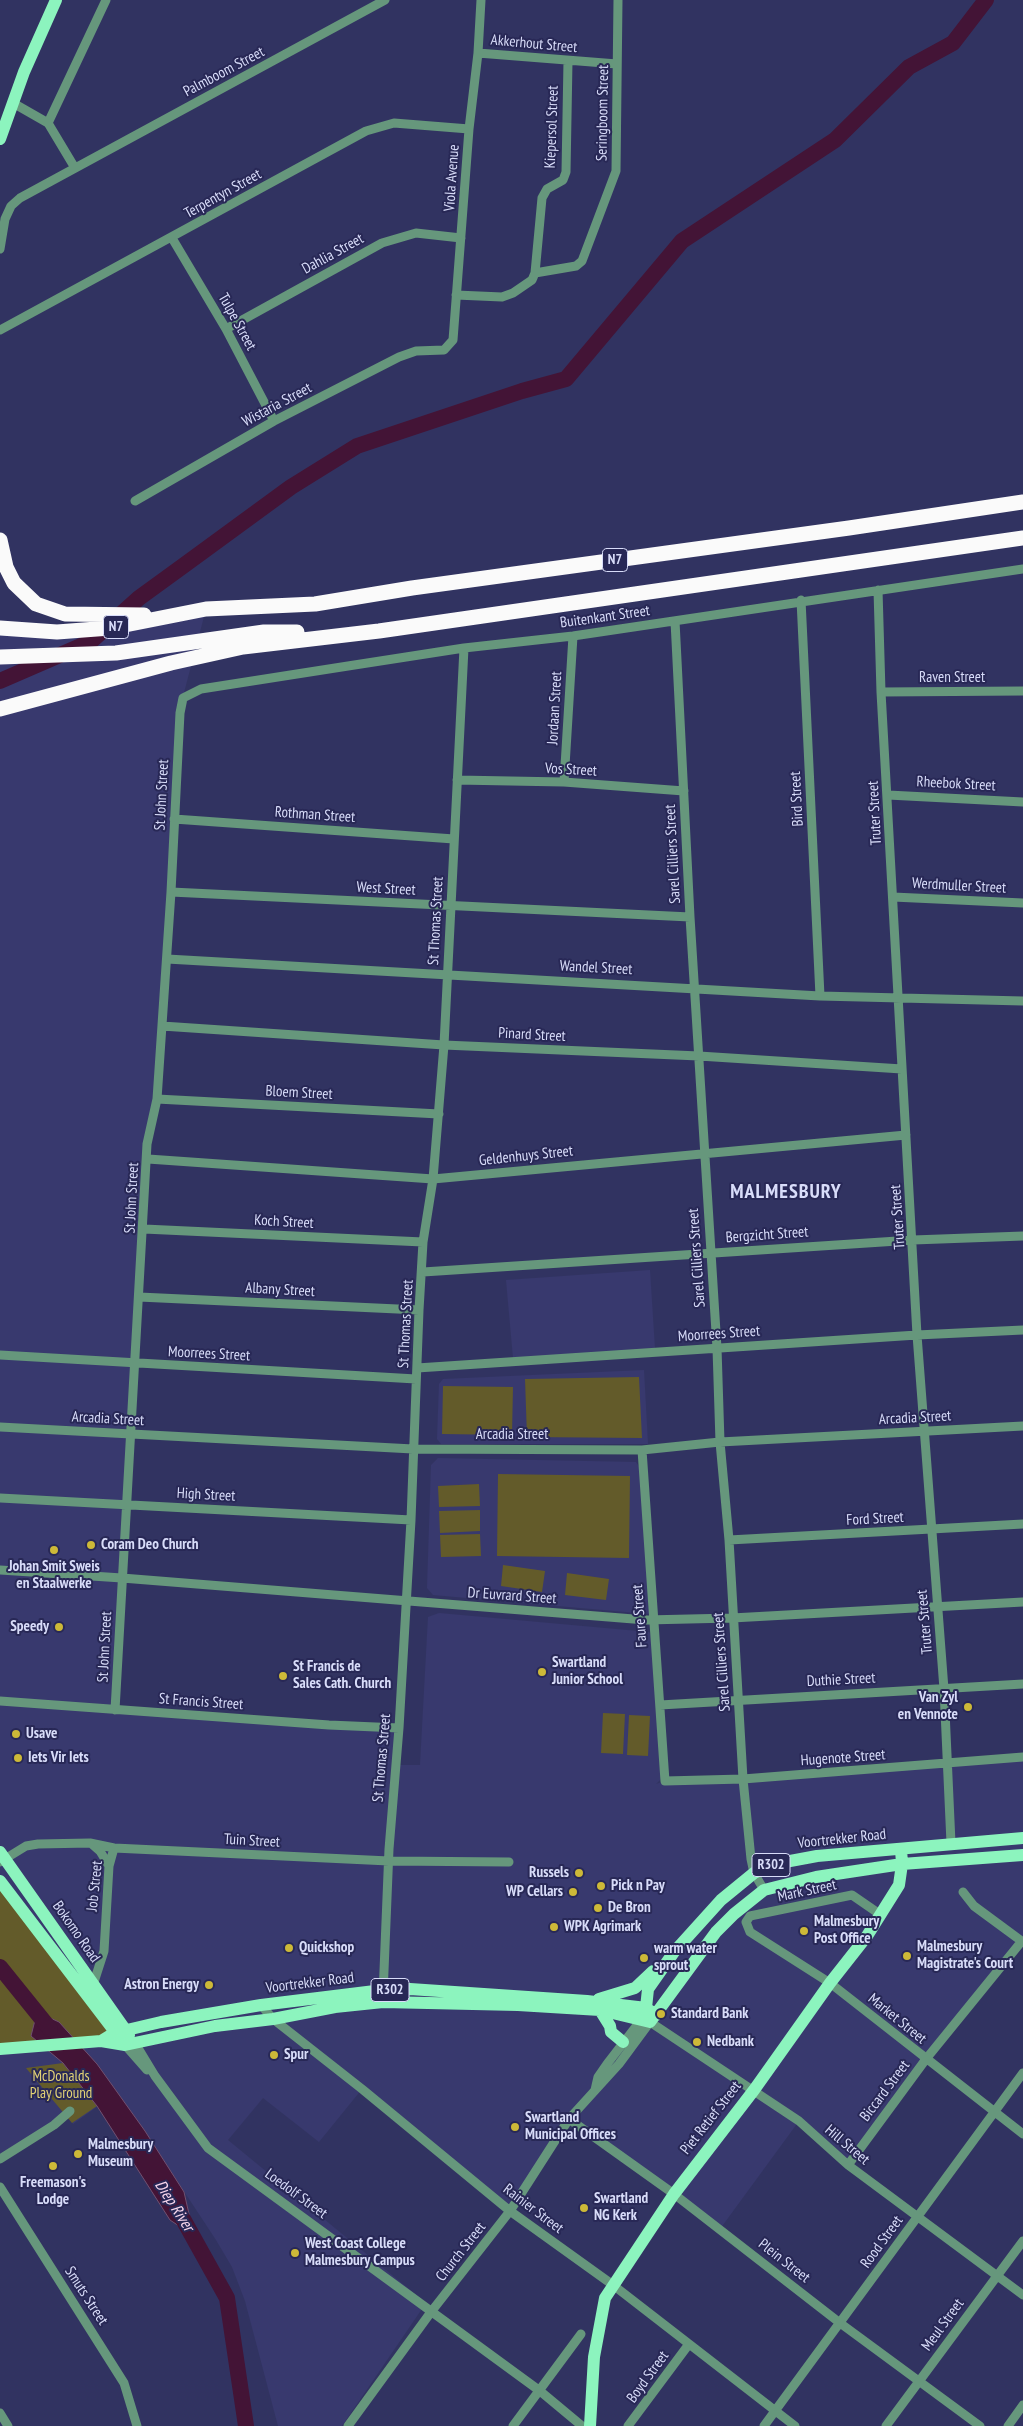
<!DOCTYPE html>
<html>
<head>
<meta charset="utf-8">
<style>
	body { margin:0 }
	canvas { display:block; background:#313361 }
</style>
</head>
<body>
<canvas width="1023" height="2426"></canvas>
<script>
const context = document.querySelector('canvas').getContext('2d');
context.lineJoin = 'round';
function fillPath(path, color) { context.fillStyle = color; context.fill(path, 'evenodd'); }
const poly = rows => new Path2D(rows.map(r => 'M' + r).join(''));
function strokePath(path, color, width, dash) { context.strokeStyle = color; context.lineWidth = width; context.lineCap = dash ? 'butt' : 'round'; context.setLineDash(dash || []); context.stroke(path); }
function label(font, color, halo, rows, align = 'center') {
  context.font = font + ' "PT Sans Narrow",sans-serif'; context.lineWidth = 4; context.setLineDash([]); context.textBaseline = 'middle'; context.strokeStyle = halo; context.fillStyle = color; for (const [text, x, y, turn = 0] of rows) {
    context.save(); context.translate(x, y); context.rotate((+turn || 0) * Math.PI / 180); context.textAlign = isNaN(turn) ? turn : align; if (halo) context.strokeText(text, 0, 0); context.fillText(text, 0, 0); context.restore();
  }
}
fillPath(poly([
	[206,609,181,704,157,1099,147,1144,115,1710,399,1728,395,1765,420,1765,428,1617,439,1613,649,1632,656,1638,663,1777,656,1784,665,1781,1023,1757,1023,1942,848,2165,799,2121,720,2229,569,2120,510,2211,362,2089,319,2142,263,2098,228,2140,426,2303,342,2426,278,2426,245,2301,232,2267,216,2240,145,2132,105,2101,73,2124,70,2112,0,2159,0,628,57,632],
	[650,1270,655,1349,513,1358,506,1280],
	[644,1370,648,1444,441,1444,437,1439,439,1384,443,1379],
	[438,1458,636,1462,645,1475,654,1608,648,1614,433,1595,427,1588,431,1465]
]), '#38396e');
fillPath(poly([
	[639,1377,642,1438,527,1437,525,1379],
	[443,1386,513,1387,512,1435,442,1434],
	[498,1474,630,1476,629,1558,497,1556],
	[479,1484,480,1506,439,1507,438,1486],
	[480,1510,480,1531,440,1533,439,1511],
	[480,1534,481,1556,441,1557,440,1535],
	[503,1565,545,1571,542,1592,501,1586],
	[567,1573,609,1579,606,1600,565,1595],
	[603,1713,625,1714,623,1754,601,1753],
	[629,1715,650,1716,648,1756,627,1755],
	[0,1881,114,2033,101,2041,0,2049],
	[63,2063,97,2106,72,2123,26,2068]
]), '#635b2a');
const water = poly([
	[37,2012,59,2022,97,2064,145,2131,184,2192,194,2236,170,2220,97,2106,63,2063,31,2036,37,2012]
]);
fillPath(water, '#431436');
strokePath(water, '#705070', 1);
strokePath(poly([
	[0,681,90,642,139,598,183,566,291,487,357,446,522,391,566,379,682,241,835,140,909,67,953,43,986,0],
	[0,1967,50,2029],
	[183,2219,227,2298,246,2426]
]), '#431436', 16);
strokePath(poly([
	[478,53,617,64],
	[13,103,48,123,75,168],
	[48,123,106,0],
	[172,238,226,329,274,421],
	[0,249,5,219,11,206,20,198,385,0],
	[535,273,576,266,582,261,616,171,618,0],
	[456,295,502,297,513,293,532,280,535,273,542,198,547,189,563,180,566,172,568,61],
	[226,329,382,243,416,233,461,238],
	[0,330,366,131,394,123,469,129],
	[135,501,274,421,399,357,416,351,444,350,453,340,469,129,478,53,481,0],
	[878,590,881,692,917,1335,944,1689,951,1843],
	[801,600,820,996],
	[675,621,690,917,717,1348,720,1442,729,1540,743,1779,751,1859,754,1873,764,1890],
	[881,692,1023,691],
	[457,780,564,782,684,791],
	[564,782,573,636],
	[888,795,1023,802],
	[174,819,454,839],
	[171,892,690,917],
	[893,897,1023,903],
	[167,959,820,996,1023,1001],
	[162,1026,444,1045,699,1056,902,1069],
	[157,1099,439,1114],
	[148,1159,433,1179,906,1135],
	[144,1229,423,1242],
	[423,1272,913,1240,1023,1236],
	[139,1297,419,1310],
	[0,1355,416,1379],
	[417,1368,917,1335,1023,1330],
	[0,1427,413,1449,642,1450,720,1442,1023,1426],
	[642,1450,665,1781,743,1779,1023,1757],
	[0,1498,411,1520],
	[729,1540,1023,1524],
	[0,1570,122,1578,646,1620,732,1618,1023,1602],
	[0,1701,329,1725,399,1728],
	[660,1705,1023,1684],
	[115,1710,147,1144,157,1099,171,892,180,713,183,698,201,689,348,666,464,648,573,636,1023,569],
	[92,1844,100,1851,109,1866],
	[0,1862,26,1846,38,1844,90,1843,114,1848,389,1861,509,1862],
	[963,1892,974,1906,1023,1942],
	[881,1915,852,1895,750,1916,746,1922,750,1932,830,1983,1023,2134],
	[93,1985,104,1951,109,1866,114,1848],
	[383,1995,389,1849,399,1728,411,1520,419,1310,423,1242,433,1179,444,1045,464,648],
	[261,2005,273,2019,362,2089,510,2211,613,2285,795,2426],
	[135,2043,155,2076,208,2148,540,2391,582,2426],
	[125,2045,147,2070],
	[595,2090,598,2077,607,2064,641,2020],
	[569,2119,674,2194,840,2323,980,2426],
	[0,2159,54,2125,70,2111],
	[848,2165,926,2059,1021,1942],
	[0,2187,124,2383,137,2426],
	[0,2413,8,2426],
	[348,2426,431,2312,510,2211,569,2119,619,2064,650,2022,799,2121,848,2165,1023,2295],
	[513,2426,581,2334],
	[628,2426,689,2344],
	[764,2426,1023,2073],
	[886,2426,1023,2241],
	[1008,2426,1023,2405]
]), '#66977c', 9);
strokePath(poly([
	[0,139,24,72,56,0],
	[0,1852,129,2035],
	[0,1881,119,2037],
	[599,1999,635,1988,653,1971],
	[600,2010,610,2026,611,2032,623,2042],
	[643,2015,646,2008,648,1989,674,1952,721,1900,754,1873,774,1864,817,1856,1023,1838],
	[101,2041,114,2033,161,2022,261,2005,383,1990,410,1989,587,2001,646,2008,656,2015],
	[0,2049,101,2041,125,2045,215,2026,273,2019,335,2007,383,2002,518,2005,600,2010,650,2022,716,1932,734,1914,764,1890,816,1877,902,1864,1023,1855],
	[590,2426,594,2357,605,2298,674,2194,754,2090,830,1983,867,1936,899,1885,902,1864,901,1849]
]), '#8cf4be', 12);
strokePath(poly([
	[0,540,6,567,14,583,36,604,65,614,144,615],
	[0,628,57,632,110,628,206,609,315,604,412,588,849,528,1023,502],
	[0,657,116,653,264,632,297,632],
	[0,709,171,663,243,647,379,631,1023,538]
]), '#fafafa', 15);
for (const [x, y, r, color] of [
	[91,1545,5,"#cdb938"],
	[54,1550,5,"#cdb938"],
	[59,1627,5,"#cdb938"],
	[542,1672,5,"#cdb938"],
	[283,1676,5,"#cdb938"],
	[968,1707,5,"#cdb938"],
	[16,1734,5,"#cdb938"],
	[18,1758,5,"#cdb938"],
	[579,1873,5,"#cdb938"],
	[601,1886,5,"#cdb938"],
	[573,1892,5,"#cdb938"],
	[598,1908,5,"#cdb938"],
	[554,1927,5,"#cdb938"],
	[804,1931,5,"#cdb938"],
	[289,1948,5,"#cdb938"],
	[907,1956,5,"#cdb938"],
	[644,1958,5,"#cdb938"],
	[209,1985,5,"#cdb938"],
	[661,2014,5,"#cdb938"],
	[697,2042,5,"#cdb938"],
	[274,2055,5,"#cdb938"],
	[515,2127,5,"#cdb938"],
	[78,2154,5,"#cdb938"],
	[53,2166,5,"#cdb938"],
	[584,2208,5,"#cdb938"],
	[295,2253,5,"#cdb938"]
]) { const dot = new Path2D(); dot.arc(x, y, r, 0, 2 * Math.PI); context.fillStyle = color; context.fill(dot); strokePath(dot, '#282856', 2); }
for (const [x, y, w] of [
	[615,560,25],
	[116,627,25],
	[771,1865,38],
	[390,1990,38]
]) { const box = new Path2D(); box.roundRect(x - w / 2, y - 11.5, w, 23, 4); context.fillStyle = '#282856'; context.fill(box); strokePath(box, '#d8dcf9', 1); }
label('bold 14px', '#d8dcf9', null, [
	["N7",615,560],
	["N7",116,627],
	["R302",771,1865],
	["R302",390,1990]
]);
label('15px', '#d8dcf9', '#282856', [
	["Akkerhout Street",534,44,5],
	["Palmboom Street",224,72,-28],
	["Seringboom Street",603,113,-89],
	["Kiepersol Street",552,127,-88],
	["Viola Avenue",452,178,-86],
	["Terpentyn Street",223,194,-29],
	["Dahlia Street",333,254,-29],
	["Tulpe Street",237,322,61],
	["Wistaria Street",277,405,-28],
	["Buitenkant Street",605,617,-8],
	["Raven Street",952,678],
	["Jordaan Street",555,708,-87],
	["Vos Street",571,770,3],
	["Rheebok Street",956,784,3],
	["St John Street",162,795,-87],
	["Bird Street",797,799,-93],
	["Truter Street",875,813,-93],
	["Rothman Street",315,815,4],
	["Sarel Cilliers Street",673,854,-93],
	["Werdmuller Street",959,886,3],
	["West Street",386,889,3],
	["St Thomas Street",436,921,-87],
	["Wandel Street",596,968,3],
	["Pinard Street",532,1035,3],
	["Bloem Street",299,1093,3],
	["Geldenhuys Street",526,1156,-6],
	["St John Street",132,1198,-87],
	["Truter Street",898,1217,-94],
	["Koch Street",284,1222,3],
	["Bergzicht Street",767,1235,-4],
	["Sarel Cilliers Street",697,1258,-94],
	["Albany Street",280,1290,3],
	["St Thomas Street",406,1324,-87],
	["Moorrees Street",719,1334,-4],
	["Moorrees Street",209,1354,3],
	["Arcadia Street",915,1418,-3],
	["Arcadia Street",108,1419,3],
	["Arcadia Street",512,1435],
	["High Street",206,1495,3],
	["Ford Street",875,1519,-3],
	["Dr Euvrard Street",512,1596,4],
	["Faure Street",640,1616,-94],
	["Truter Street",925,1622,-95],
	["St John Street",105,1647,-87],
	["Sarel Cilliers Street",722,1662,-94],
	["Duthie Street",841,1680,-3],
	["St Francis Street",201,1702,4],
	["St Thomas Street",382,1758,-85],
	["Hugenote Street",843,1758,-4],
	["Voortrekker Road",842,1839,-6],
	["Tuin Street",252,1841,3],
	["Job Street",95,1886,-84],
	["Mark Street",807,1891,-12],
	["Bokomo Road",76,1932,55],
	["Voortrekker Road",310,1983,-7],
	["Market Street",897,2019,39],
	["Biccard Street",885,2091,-53],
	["Piet Retief Street",711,2118,-52],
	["Hill Street",847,2145,40],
	["Loedolf Street",296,2194,36],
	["Rainier Street",533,2209,37],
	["Rood Street",882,2242,-54],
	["Church Street",461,2252,-52],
	["Plein Street",784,2261,38],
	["Smuts Street",86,2296,57],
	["Meul Street",943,2325,-54],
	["Boyd Street",648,2377,-54]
]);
label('bold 15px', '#d8dcf9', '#282856', [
	["Coram Deo Church",101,1545],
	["Johan Smit Sweis",54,1567,"center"],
	["en Staalwerke",54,1584,"center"],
	["Speedy",49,1627,"right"],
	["Swartland",552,1663],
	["Junior School",552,1680],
	["St Francis de",293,1667],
	["Sales Cath. Church",293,1684],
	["Van Zyl",958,1698,"right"],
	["en Vennote",958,1715,"right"],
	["Usave",26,1734],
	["Iets Vir Iets",28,1758],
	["Russels",569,1873,"right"],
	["Pick n Pay",611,1886],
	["WP Cellars",563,1892,"right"],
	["De Bron",608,1908],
	["Malmesbury",814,1922],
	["Post Office",814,1939],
	["WPK Agrimark",564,1927],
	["Malmesbury",917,1947],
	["Magistrate's Court",917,1964],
	["Quickshop",299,1948],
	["warm water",654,1949],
	["sprout",654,1966],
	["Astron Energy",199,1985,"right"],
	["Standard Bank",671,2014],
	["Nedbank",707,2042],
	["Spur",284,2055],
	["Swartland",525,2118],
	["Municipal Offices",525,2135],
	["Malmesbury",88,2145],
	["Museum",88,2162],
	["Freemason's",53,2183,"center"],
	["Lodge",53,2200,"center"],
	["Swartland",594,2199],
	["NG Kerk",594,2216],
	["West Coast College",305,2244],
	["Malmesbury Campus",305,2261]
], 'left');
label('15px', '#e3d375', '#282856', [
	["McDonalds",61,2077],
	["Play Ground",61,2094]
]);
label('italic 16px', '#f8d6ec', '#282856', [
	["Diep River",174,2206,57]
]);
context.letterSpacing = '1px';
label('bold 20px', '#d8dcf9', '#282856', [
	["MALMESBURY",786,1192]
]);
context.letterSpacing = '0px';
</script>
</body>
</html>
